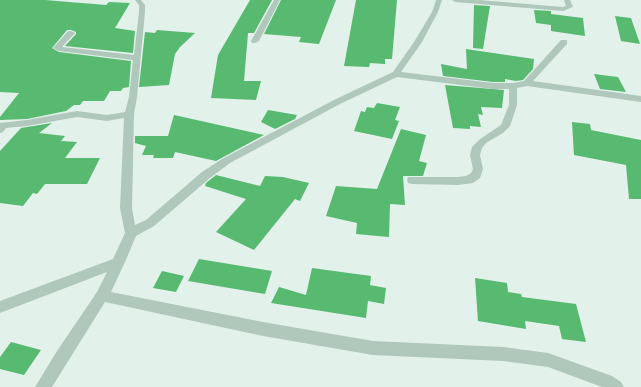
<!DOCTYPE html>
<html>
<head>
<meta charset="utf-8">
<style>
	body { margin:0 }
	canvas { display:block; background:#e2f1ea }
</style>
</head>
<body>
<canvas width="641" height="387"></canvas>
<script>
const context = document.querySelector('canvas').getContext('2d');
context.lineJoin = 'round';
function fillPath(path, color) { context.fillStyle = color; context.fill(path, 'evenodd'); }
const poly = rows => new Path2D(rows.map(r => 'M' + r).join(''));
fillPath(poly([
	[0,0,45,0,106,5,109,2,130,3,115,28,135,31,133,53,65,46,76,34,76,32,71,30,67,30,52,48,59,52,131,61,129,87,123,88,121,91,110,91,104,101,83,101,80,105,74,105,66,111,27,119,0,120,0,117,19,93,0,92],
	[250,0,272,0,254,33,248,33,244,81,261,81,256,100,211,98,218,55],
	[281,0,336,0,319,44,299,42,301,37,264,34],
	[356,0,397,0,392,59,385,59,385,64,370,63,369,67,344,66],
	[474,5,490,6,483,49,473,48],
	[534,10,551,11,551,14,583,18,585,36,551,31,551,25,536,23],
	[615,16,631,18,640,44,621,41],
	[157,30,195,33,180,47,175,54,169,85,139,87,145,32,155,33],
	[466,49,534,59,533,69,523,80,516,81,505,79,505,82,493,82,443,76,441,64,467,69],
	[594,74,618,77,626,92,600,89],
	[445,85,504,90,502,108,481,107,483,115,478,114,481,127,470,126,470,129,453,128],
	[377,103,400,107,395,120,399,121,392,139,354,131,361,111,365,112,367,107,374,108],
	[268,110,297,115,295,119,275,129,261,122],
	[174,115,264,135,216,161,175,152,173,158,153,158,154,155,142,155,146,146,135,143,135,136,168,136],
	[572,122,590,124,591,130,641,140,641,199,629,199,626,165,574,155],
	[52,123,39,133,65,136,61,141,77,142,65,158,100,158,87,184,45,184,37,194,33,193,23,206,0,203,0,151,21,128],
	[401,129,426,135,419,161,427,163,423,176,403,176,405,205,390,204,389,237,356,234,357,223,326,216,336,186,377,189],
	[216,175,260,186,265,176,283,177,309,183,300,201,295,199,254,250,216,232,246,199,205,186,206,183],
	[199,259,272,271,265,294,188,281],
	[312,268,371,276,370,285,386,288,384,304,368,301,366,318,271,303,279,287,306,295],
	[162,271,184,276,176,292,153,288],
	[475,278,507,283,508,292,521,294,522,297,576,304,586,342,562,339,559,326,525,321,526,329,478,321],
	[11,342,41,350,24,375,0,369,0,357]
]), '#58b971');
fillPath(poly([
	[135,0,141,0,145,5,145,12,137,97,134,114,132,208,135,225,146,220,202,172,222,159,334,100,393,72,414,42,432,12,436,0,442,0,438,12,422,42,401,72,493,83,513,83,524,81,561,40,567,40,567,44,533,81,641,96,641,102,527,86,517,88,517,105,510,126,503,133,486,143,482,148,480,155,483,169,480,178,473,183,458,185,412,184,408,183,407,180,408,177,458,177,466,176,471,173,473,169,470,155,472,147,480,139,501,125,509,105,509,89,493,89,397,77,340,104,230,163,210,178,154,226,136,236,125,262,111,292,263,322,373,341,503,347,548,353,612,376,621,382,624,387,602,387,548,367,503,361,373,355,263,336,105,302,52,387,35,387,57,351,97,292,107,272,0,313,0,301,113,259,125,233,120,208,124,118,107,121,77,117,27,126,6,128,3,132,0,133,0,123,27,120,77,111,107,115,125,112,129,97,133,60,59,51,53,48,68,31,71,31,75,33,62,47,134,55,139,12,139,5,135,0],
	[274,0,280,0,259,41,255,43,252,43,251,41,274,0],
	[452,0,479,0,563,7,566,6,564,0,570,0,573,7,563,11,455,2,452,0]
]), '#afc8bb');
</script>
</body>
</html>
